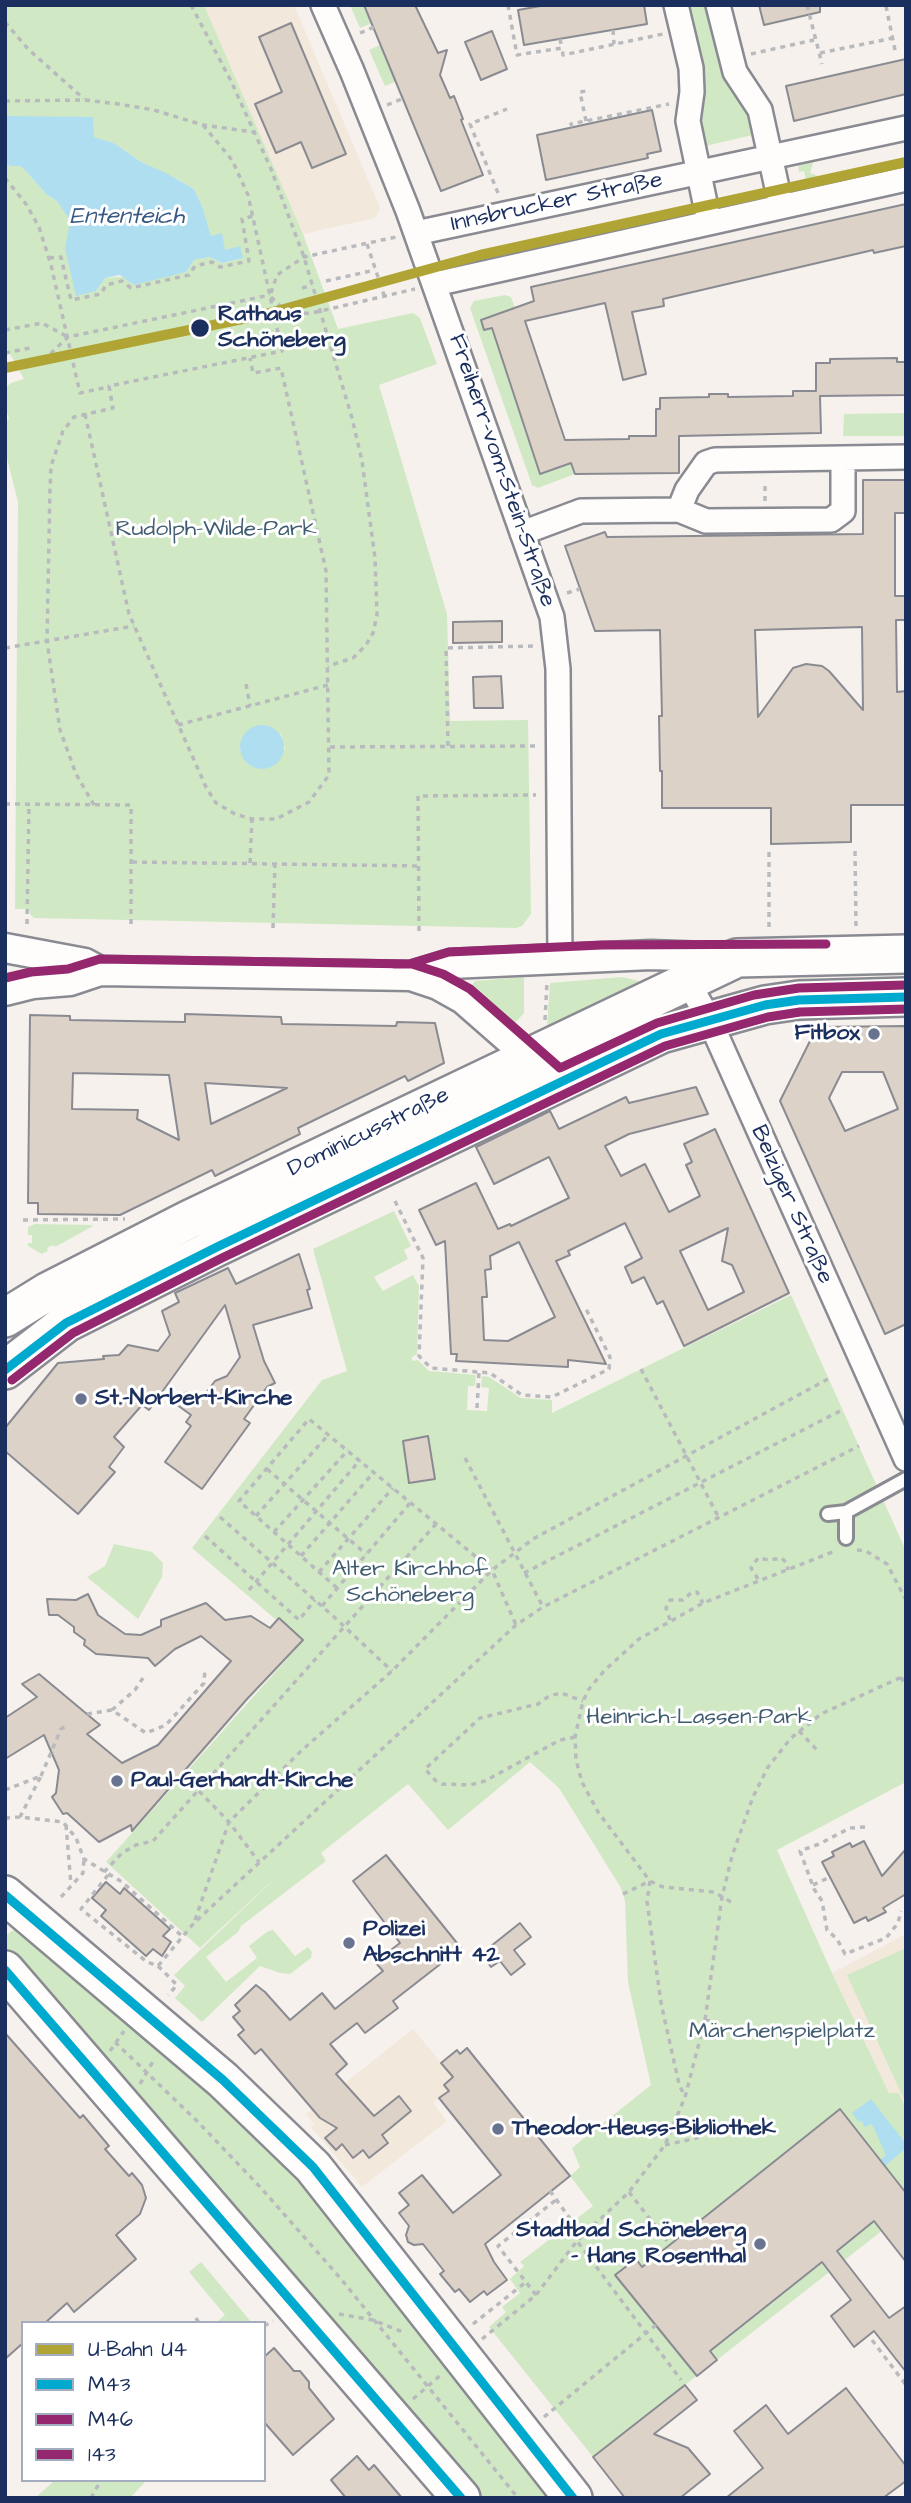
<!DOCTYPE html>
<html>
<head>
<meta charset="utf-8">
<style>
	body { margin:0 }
	#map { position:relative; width:911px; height:2503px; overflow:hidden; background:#f6f1ec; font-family:"Architects Daughter",sans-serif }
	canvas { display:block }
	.frame { position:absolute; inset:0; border:7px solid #1b2f5e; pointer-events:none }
	.legend { position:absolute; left:21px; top:2321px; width:245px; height:161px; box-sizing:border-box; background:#fff; border:2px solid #a4acbf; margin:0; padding:9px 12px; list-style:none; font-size:21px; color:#1b2f5e }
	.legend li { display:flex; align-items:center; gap:14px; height:35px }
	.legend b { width:35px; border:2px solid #a4acbf }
</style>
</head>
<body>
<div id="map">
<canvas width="911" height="2503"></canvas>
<div class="frame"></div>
<ul class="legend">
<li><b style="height:9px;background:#b0a534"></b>U-Bahn U4</li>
<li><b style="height:9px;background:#00a9ce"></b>M43</li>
<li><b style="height:9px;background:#95276e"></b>M46</li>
<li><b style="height:9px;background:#95276e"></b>143</li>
</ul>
</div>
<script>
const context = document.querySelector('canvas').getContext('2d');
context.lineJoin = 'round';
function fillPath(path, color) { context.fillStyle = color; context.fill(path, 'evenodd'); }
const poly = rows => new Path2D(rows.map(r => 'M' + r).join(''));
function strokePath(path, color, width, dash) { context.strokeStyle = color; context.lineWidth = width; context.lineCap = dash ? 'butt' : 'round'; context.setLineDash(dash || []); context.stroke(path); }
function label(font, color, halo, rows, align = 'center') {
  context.font = font + ' "Architects Daughter",sans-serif'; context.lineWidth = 6; context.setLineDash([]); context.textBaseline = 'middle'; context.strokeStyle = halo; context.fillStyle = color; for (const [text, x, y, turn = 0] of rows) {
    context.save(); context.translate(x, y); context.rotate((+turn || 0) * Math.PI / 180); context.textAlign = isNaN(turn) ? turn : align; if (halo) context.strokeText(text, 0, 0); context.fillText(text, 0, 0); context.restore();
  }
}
fillPath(poly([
	[204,5,294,5,380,208,375,218,303,234],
	[906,1934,906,2108,899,2093,889,2093,832,1973],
	[413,2029,453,2077,444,2085,449,2091,433,2103,447,2121,362,2187,311,2127,314,2124,306,2114]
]), '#f3e8dc');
fillPath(poly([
	[5,5,204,5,303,234,338,329,413,313,420,318,437,364,379,385,447,614,450,721,528,720,531,914,522,926,516,928,34,918,30,914,29,909,15,909,18,502,5,450,5,422,9,419,5,406,5,388,11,383,24,379,5,345,5,162,10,166,20,166,24,169,46,194,57,201,63,208,70,223,69,230,96,291,105,278,186,272,194,260,209,257,222,263,243,258,225,250,211,237,202,206,194,189,179,180,141,162,114,143,23,117,5,116],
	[281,734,285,749,240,752,242,737],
	[350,5,364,5,372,23,360,28],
	[685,5,710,5,757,134,701,147],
	[382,44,397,81,385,86,369,50],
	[814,159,810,173,821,177,818,187,803,190,801,182,806,180,804,171,799,172,798,163],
	[505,295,511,297,515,308,488,317,540,473,571,463,575,474,538,488,532,485,470,308,474,301],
	[906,413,906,436,843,436,844,414],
	[524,977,524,1013,514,1024,471,986,475,981],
	[622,977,643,982,547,1028,550,983],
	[394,1211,411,1246,404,1250,408,1259,374,1277,383,1291,413,1275,419,1286,417,1354,411,1358,413,1361,418,1360,429,1371,476,1375,475,1386,468,1386,467,1410,487,1411,489,1388,481,1387,482,1376,489,1377,521,1398,552,1400,552,1413,791,1295,906,1551,906,1782,777,1850,832,1973,889,2093,899,2093,906,2108,906,2212,593,2457,489,2327,506,2312,502,2307,520,2293,510,2279,524,2266,520,2262,593,2206,570,2176,580,2167,572,2148,651,2085,628,1982,625,1901,621,1888,559,1788,530,1762,448,1830,408,1784,321,1853,326,1861,241,1926,238,1932,206,1957,226,1982,257,1958,249,1946,268,1931,273,1930,295,1956,308,1947,312,1952,311,1958,290,1974,280,1973,260,1966,202,2022,175,1998,185,1986,174,1975,286,1868,200,1948,106,1862,302,1642,192,1548,322,1380,347,1371,313,1249],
	[35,1224,91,1225,93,1226,55,1247,54,1245,47,1248,48,1251,42,1254,28,1246,28,1243,32,1243,32,1235,28,1235,28,1227],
	[114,1544,152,1552,163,1563,162,1577,138,1619,87,1577,105,1566],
	[15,1929,22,1929,219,2098,300,2177,557,2498,481,2498,8,1953,5,1949,5,1936],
	[906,1948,906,2104,847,1975],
	[201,2262,252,2323,216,2323,225,2315,189,2272],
	[55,2480,147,2480,130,2498,35,2498]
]), '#d0e9c4');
fillPath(poly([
	[5,116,93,117,94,137,114,143,141,162,166,173,194,189,202,206,211,236,222,233,225,250,240,246,243,258,222,263,209,257,194,260,186,272,134,285,120,275,105,278,96,291,76,296,65,248,70,223,67,216,57,201,46,194,24,169,20,166,10,166,5,162],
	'240 747a22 22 0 1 1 44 0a22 22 0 1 1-44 0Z',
	[871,2099,906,2144,906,2148,885,2166,880,2160,886,2155,872,2124,864,2127,862,2121,859,2122,852,2113]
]), '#afdef0');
const building = poly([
	[364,5,415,5,438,53,447,50,440,75,450,98,454,96,463,119,461,120,483,175,441,191,364,5],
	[546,5,644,5,647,24,524,45,518,10,546,5],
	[759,5,820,5,820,12,764,25,759,5],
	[291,23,346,154,312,168,301,142,276,153,255,104,282,92,259,37,291,23],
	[492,31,507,69,481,80,465,42,492,31],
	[906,59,906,94,794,121,786,86,906,59],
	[652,110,661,151,647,154,648,158,546,180,537,135,652,110],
	[906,204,906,246,874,253,873,250,663,299,664,306,632,312,646,374,623,380,605,303,525,321,565,440,629,439,629,436,656,436,656,409,660,409,660,398,709,397,709,394,728,394,728,397,793,396,793,391,816,391,816,363,830,363,830,359,897,358,897,362,906,362,906,395,820,396,821,433,679,436,679,473,575,474,571,463,540,474,492,328,484,330,481,320,534,301,531,287,906,204],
	[863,480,906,480,906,513,895,513,895,596,906,596,906,620,896,620,897,692,906,691,906,805,851,805,851,842,771,844,771,808,662,808,662,771,660,771,659,716,662,716,660,630,595,631,565,546,605,532,607,537,863,534,863,480],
	[862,627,863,710,829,671,822,666,806,664,793,668,758,717,755,630,862,627],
	[502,621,502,642,453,643,453,622,502,621],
	[501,676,503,708,474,708,473,677,501,676],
	[185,1014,281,1017,282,1024,396,1026,397,1022,435,1023,444,1063,408,1081,405,1076,298,1128,300,1134,215,1176,212,1170,120,1215,38,1214,38,1203,28,1203,30,1015,70,1016,70,1020,185,1022,185,1014],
	[73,1073,169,1075,179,1140,137,1119,138,1110,72,1109,73,1073],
	[205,1083,287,1088,211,1124,205,1083],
	[906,1026,906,1324,885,1334,780,1101,817,1027,906,1026],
	[842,1072,883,1072,898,1109,845,1131,829,1098,842,1072],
	[696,1087,708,1114,629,1134,605,1146,621,1176,645,1164,669,1212,700,1196,686,1165,692,1162,684,1144,715,1129,789,1293,684,1346,663,1301,657,1304,644,1277,632,1283,625,1267,642,1258,625,1223,568,1251,570,1255,556,1261,606,1364,568,1360,568,1367,456,1361,457,1354,451,1354,445,1241,436,1245,419,1210,476,1183,498,1229,510,1224,511,1226,569,1198,549,1157,494,1184,476,1147,550,1111,559,1129,626,1097,629,1103,696,1087],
	[728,1228,722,1261,732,1265,744,1292,708,1310,680,1251,728,1228],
	[519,1242,555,1317,508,1341,484,1340,482,1297,487,1297,485,1270,491,1269,490,1256,519,1242],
	[299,1254,310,1289,307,1290,312,1308,253,1325,264,1361,275,1383,267,1387,244,1419,250,1423,202,1489,165,1462,191,1426,186,1422,191,1415,169,1399,188,1392,200,1401,215,1381,227,1376,240,1357,225,1305,149,1410,142,1405,114,1437,124,1447,109,1467,115,1472,78,1514,5,1451,5,1428,58,1363,104,1359,103,1356,119,1355,128,1345,158,1351,170,1335,162,1311,179,1302,175,1293,228,1268,236,1284,299,1254],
	[428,1436,435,1479,409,1483,403,1441,428,1436],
	[88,1594,98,1615,125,1634,141,1635,161,1626,161,1620,206,1603,225,1620,251,1616,270,1628,279,1618,303,1640,247,1699,132,1831,131,1825,99,1842,67,1813,63,1814,52,1797,56,1793,59,1770,44,1735,5,1759,5,1718,37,1697,22,1684,39,1674,100,1725,87,1734,122,1763,158,1745,231,1661,201,1636,175,1649,155,1666,148,1658,96,1654,84,1645,85,1640,74,1632,74,1627,58,1615,49,1615,47,1599,76,1600,88,1594],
	[864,1841,882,1876,906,1849,906,1894,883,1908,886,1912,868,1921,866,1917,854,1923,822,1862,834,1856,832,1852,850,1843,852,1847,864,1841],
	[386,1855,461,1948,393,2001,398,2008,365,2033,357,2023,330,2044,347,2064,336,2074,374,2116,399,2096,411,2111,382,2135,388,2143,369,2158,363,2150,353,2158,342,2144,336,2150,325,2138,337,2128,320,2118,261,2049,255,2054,238,2035,244,2030,233,2017,240,2011,235,2005,256,1985,265,1992,290,2020,322,1993,335,2009,383,1971,375,1962,400,1943,353,1881,386,1855],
	[106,1882,120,1894,124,1888,170,1929,163,1936,171,1942,162,1956,153,1949,146,1956,101,1916,106,1910,92,1898,106,1882],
	[520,1923,531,1937,514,1950,525,1964,511,1975,500,1961,491,1967,481,1954,520,1923],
	[5,2033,80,2118,83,2115,109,2146,105,2149,129,2176,132,2173,142,2185,146,2198,140,2214,116,2235,136,2259,74,2312,67,2303,45,2323,23,2323,23,2343,5,2359,5,2033],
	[467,2048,570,2176,485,2244,494,2262,507,2280,487,2295,484,2291,470,2302,459,2289,455,2292,440,2274,444,2271,423,2244,414,2245,408,2242,406,2235,409,2226,399,2213,409,2205,399,2193,422,2175,453,2213,501,2175,439,2098,449,2091,444,2085,453,2077,441,2063,457,2050,460,2054,467,2048],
	[840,2109,906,2193,906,2262,874,2221,837,2251,889,2318,906,2306,906,2372,874,2331,854,2347,831,2316,851,2300,822,2262,710,2351,717,2360,697,2376,615,2275,636,2259,642,2267,840,2109],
	[274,2348,294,2371,300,2371,309,2382,309,2388,334,2419,293,2455,264,2422,264,2357,274,2348],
	[685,2385,697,2400,654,2434,688,2448,710,2474,680,2498,625,2498,593,2457,685,2385],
	[846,2388,906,2466,906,2481,883,2498,726,2498,763,2468,734,2431,766,2405,788,2434,846,2388],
	[357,2456,369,2470,374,2465,402,2498,346,2498,331,2480,357,2456]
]);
fillPath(building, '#dcd2c8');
strokePath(building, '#8a8b92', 2);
const service = poly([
	[828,1514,846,1512],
	[846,1538,846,1512,906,1479]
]);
const minor = poly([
	[323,5,352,71,408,211,552,617,558,669,560,960],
	[676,5,691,68,692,92,688,121,709,222],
	[718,5,735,72,760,110,781,206],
	[416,233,906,128],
	[435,284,906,179],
	[679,510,687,490,706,463,715,460,906,457],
	[522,533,581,511,679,510,706,521,831,520,843,511,843,458],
	[682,972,709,1019,906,1459]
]);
const tertiary = poly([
	[5,948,85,963,100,971],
	[411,976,450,964,651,955,735,958],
	[5,991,33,984,70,981,100,971,411,976,438,985,463,999,543,1069]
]);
const primary = poly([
	[5,1318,47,1292,188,1220,737,958,906,954],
	[5,1370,66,1323,217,1247,661,1034,765,1005,799,1000,906,997],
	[5,1895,223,2080,313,2167,573,2498],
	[5,1970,461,2498]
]);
strokePath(service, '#8a8b92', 18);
strokePath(minor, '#8a8b92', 28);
strokePath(tertiary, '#8a8b92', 33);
strokePath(primary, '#8a8b92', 42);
strokePath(poly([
	[191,5,231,81,271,169,304,257,352,418,362,461,375,558,377,615,373,633,366,645,353,658,328,666],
	[508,5,517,55,562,48,563,55,663,34],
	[807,5,822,64],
	[886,6,896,55],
	[5,22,28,49,84,99],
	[613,30,614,44],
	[360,33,374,27],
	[560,39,562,48],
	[820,53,893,38],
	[751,54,814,40],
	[5,101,85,100,118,104,154,110,203,125,253,132],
	[387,105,404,98],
	[586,121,580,92,586,91],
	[572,127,571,124,669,104],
	[5,178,26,204,39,227,51,265,80,393,108,387],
	[498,193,470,124,507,109],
	[367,244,384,295],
	[49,258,61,257,71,300,101,294,106,285,122,281,131,288,189,275,195,266,212,262,220,267,249,261,242,219,253,216],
	[326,281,375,270],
	[302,288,312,285],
	[271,293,277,275,304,257,396,237],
	[271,297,288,314,312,313,415,289],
	[5,330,42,323,68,337],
	[5,353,30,348],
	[5,371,16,363,47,357,68,337,270,295],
	[85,414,129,614,206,787,216,803,235,814,252,819,276,819,309,802,329,775,326,571,281,368,253,373,250,358],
	[765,501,765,481],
	[567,593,580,589],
	[5,648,134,626],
	[246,684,250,706],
	[178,725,328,685],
	[448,746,446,648,535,646],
	[330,747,536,746],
	[5,804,131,805,131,926],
	[94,805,76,774,60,730,47,641,50,488,51,466,63,431,74,417,113,408,109,386,282,351,248,195,232,160,203,125],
	[855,851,856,926],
	[769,852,769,930],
	[132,862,419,866],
	[250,863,252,819],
	[27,924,29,804],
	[273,928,275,863],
	[419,931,418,796,536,795],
	[545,1020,547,982],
	[395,1201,423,1258,419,1356,431,1368,490,1373,522,1395,552,1397,609,1369,610,1357,586,1309],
	[23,1220,125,1219],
	[641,1369,719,1518],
	[477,1408,479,1372],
	[465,1458,543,1607],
	[267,1469,366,1554],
	[256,1516,329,1434],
	[220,1517,333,1616,392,1671],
	[274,1532,348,1450],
	[205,1536,299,1620,315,1600],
	[857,1550,866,1551,887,1564,906,1600],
	[301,1556,374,1472],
	[319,1572,393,1488],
	[524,1573,842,1410],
	[758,1579,751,1568,758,1558,770,1560,782,1558,787,1564,788,1570],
	[337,1588,239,1501,309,1419,492,1570,516,1625],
	[249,1590,360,1460],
	[322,1606,411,1502],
	[670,1620,666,1608,670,1600,683,1600,692,1592,697,1592,703,1603],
	[901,1677,906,1687],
	[112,1710,135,1690,145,1675],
	[87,1714,112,1710,146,1733,166,1725,204,1683,205,1668],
	[799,1731,819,1752],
	[575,1737,560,1740,485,1781,470,1785,442,1784,436,1781,425,1769,480,1718,538,1704,549,1696,561,1693,583,1701],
	[41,1776,61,1729,68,1725],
	[5,1790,41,1776,20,1817],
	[199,1791,229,1822,259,1862],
	[5,1818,20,1817,63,1822,76,1838,84,1859,122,1882,183,1937],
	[66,1825,71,1885],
	[865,1827,850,1828,819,1844,800,1851,814,1889,822,1901,827,1930,837,1939,845,1954,886,1938,898,1923,901,1911],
	[104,1872,122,1853,136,1845,153,1841,436,1524],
	[108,1875,81,1909,147,1962,158,1966,194,1923,516,1625,543,1607,859,1446],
	[650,1881,647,1901,661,2003,679,2084,684,2095],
	[813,1885,830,1877],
	[623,1894,650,1881],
	[61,1897,83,1873,84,1859],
	[731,1902,714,1892,663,1887,650,1881,598,1812,582,1782,576,1760,575,1737,583,1701,589,1689,604,1671,639,1639,703,1603,835,1551],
	[195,1920,229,1822,301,1751,392,1671,492,1570,533,1539,828,1379],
	[158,1966,177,1985,168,1995],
	[705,2020,713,2021],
	[115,2042,198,2122,262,2189,341,2279,518,2498],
	[110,2051,124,2031],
	[140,2084,155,2058],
	[665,2145,697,2138,723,2125],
	[550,2191,574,2224,577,2241,681,2380],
	[629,2192,667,2241],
	[536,2295,498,2246,557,2199],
	[339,2314,373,2320,405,2333],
	[196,2318,199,2323],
	[473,2324,526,2282],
	[264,2326,273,2321],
	[482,2339,536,2295,577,2241,629,2192,665,2145,685,2097,705,2020,722,1897,732,1856,753,1797,768,1767,791,1738,821,1714,906,1675],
	[872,2340,906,2385],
	[413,2399,442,2374],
	[544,2417,656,2325],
	[91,2498,101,2480]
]), '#b8babe', 3.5, [5, 5]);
strokePath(service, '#fefdfc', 12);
strokePath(minor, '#fefdfc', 23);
strokePath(tertiary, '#fefdfc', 28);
strokePath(primary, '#fefdfc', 37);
strokePath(poly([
	[5,1370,66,1323,217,1247,661,1034,765,1005,799,1000,906,997],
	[5,1895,223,2080,313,2167,573,2498],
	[5,1970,461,2498]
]), '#00a9ce', 9);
strokePath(poly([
	[12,1380,73,1333,222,1258,665,1046,768,1017,800,1012,906,1009]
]), '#95276e', 9);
strokePath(poly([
	[394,964,409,964,449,952,602,945,826,944],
	[5,978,31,972,68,969,100,959,412,964,443,974,470,989,560,1068,657,1023,754,995,799,988,906,985]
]), '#95276e', 9);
strokePath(poly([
	[5,368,262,315,480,255,906,162]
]), '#b0a534', 10);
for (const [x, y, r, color] of [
	[200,328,10,"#1b2f5e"],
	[874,1034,7,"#687390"],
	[81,1399,7,"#687390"],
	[117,1781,7,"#687390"],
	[349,1943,7,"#687390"],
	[498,2129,7,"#687390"],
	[760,2244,7,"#687390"]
]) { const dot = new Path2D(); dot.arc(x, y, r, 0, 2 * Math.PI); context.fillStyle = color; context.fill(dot); strokePath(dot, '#fff', 2.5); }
label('23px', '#1b2f5e', '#fff', [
	["Innsbrucker Straße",557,203,-12],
	["Freiherr-vom-Stein-Straße",501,471,71],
	["Dominicusstraße",369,1133,-26],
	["Belziger Straße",791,1205,66]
]);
label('bold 23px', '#1b2f5e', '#fff', [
	["Rathaus",218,315],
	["Schöneberg",218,341]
], 'left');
label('23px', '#405c70', '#fff', [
	["Rudolph-Wilde-Park",216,530],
	["Alter Kirchhof",410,1570],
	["Schöneberg",410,1596],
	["Heinrich-Lassen-Park",699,1718],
	["Märchenspielplatz",782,2032]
]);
label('bold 23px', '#1b2f5e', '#fff', [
	["Fitbox",860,1034,"right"],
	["St.-Norbert-Kirche",95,1399],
	["Paul-Gerhardt-Kirche",131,1781],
	["Polizei",363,1930],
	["Abschnitt 42",363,1956],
	["Theodor-Heuss-Bibliothek",512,2129],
	["Stadtbad Schöneberg",746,2231,"right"],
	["– Hans Rosenthal",746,2257,"right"]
], 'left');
label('italic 24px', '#385983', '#fff', [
	["Ententeich",127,218]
]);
</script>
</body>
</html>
